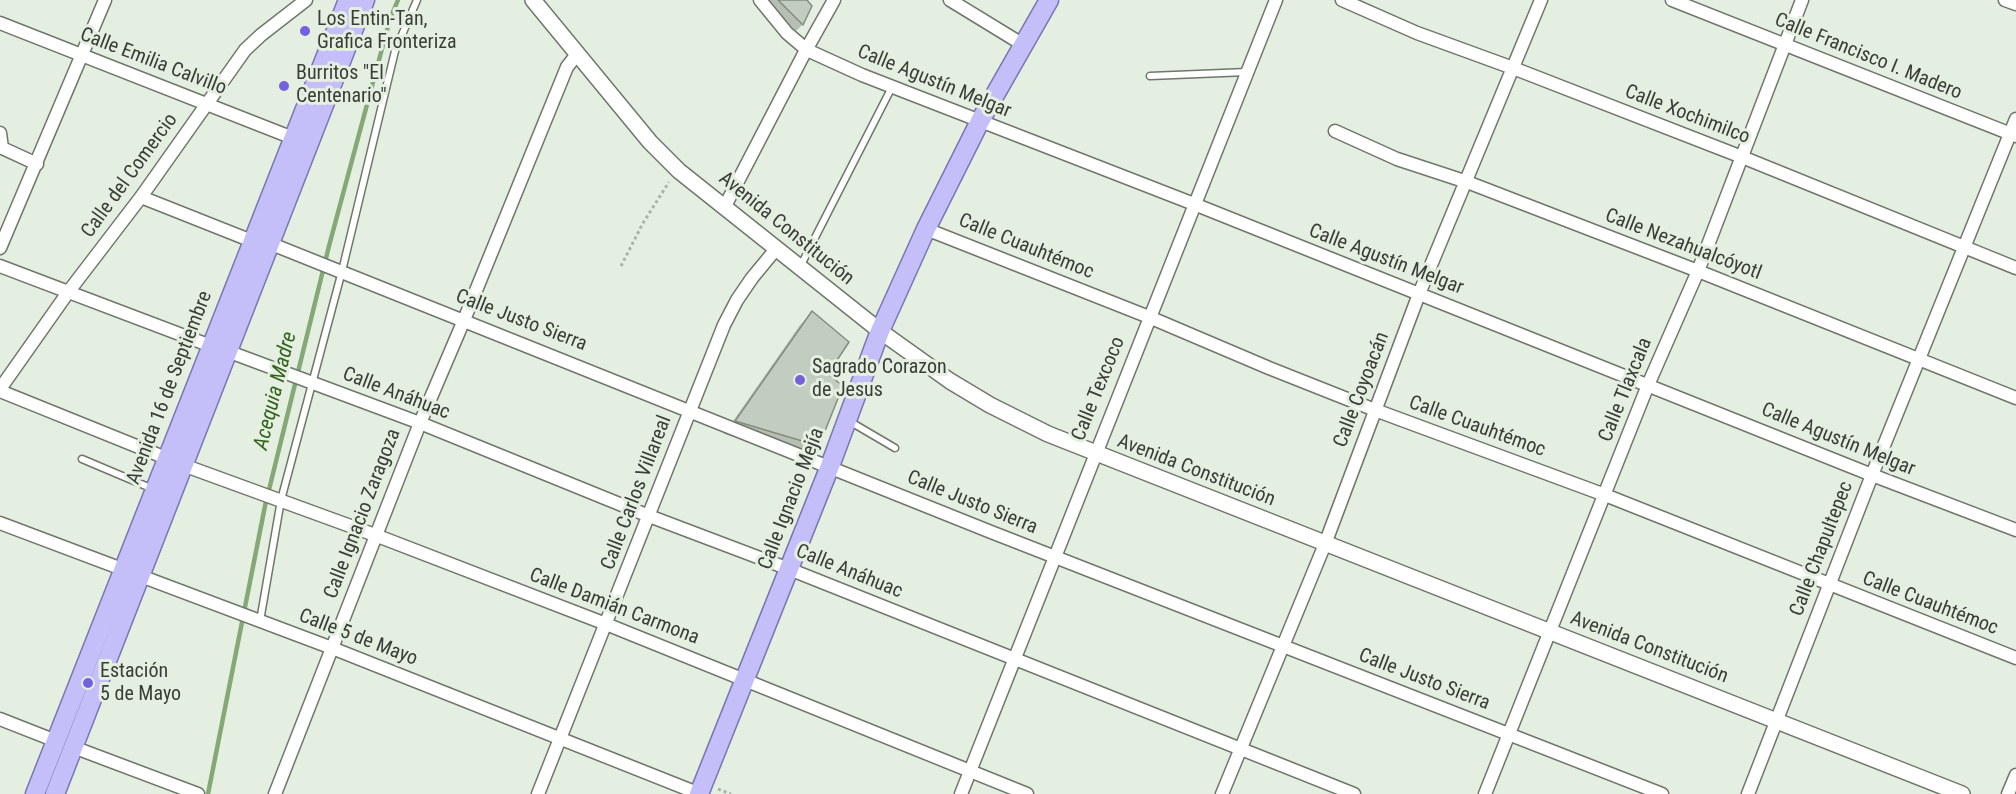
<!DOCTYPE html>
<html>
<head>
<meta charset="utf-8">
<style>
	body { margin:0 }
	canvas { display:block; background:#e5efe1 }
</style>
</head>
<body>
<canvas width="2016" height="794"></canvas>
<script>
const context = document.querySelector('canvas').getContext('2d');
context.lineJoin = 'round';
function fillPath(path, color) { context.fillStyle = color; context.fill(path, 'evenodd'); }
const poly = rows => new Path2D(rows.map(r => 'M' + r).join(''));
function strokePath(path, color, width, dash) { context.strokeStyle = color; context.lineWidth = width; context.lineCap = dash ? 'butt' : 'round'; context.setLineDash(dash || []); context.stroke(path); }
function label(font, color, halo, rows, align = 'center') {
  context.font = font + ' "Roboto Condensed",sans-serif'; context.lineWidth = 6; context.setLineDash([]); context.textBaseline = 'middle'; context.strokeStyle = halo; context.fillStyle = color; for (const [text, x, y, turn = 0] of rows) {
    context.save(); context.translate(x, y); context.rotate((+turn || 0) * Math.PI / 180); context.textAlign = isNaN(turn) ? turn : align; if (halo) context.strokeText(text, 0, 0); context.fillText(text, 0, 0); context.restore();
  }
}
fillPath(poly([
	[763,0,805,0,810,7,802,25,793,34],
	[812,313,826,374,818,445,805,458,724,434,800,325],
	[106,632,109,633,69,735,63,741]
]), '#0003');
strokePath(poly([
	[208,794,265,506,329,246,390,19,398,0]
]), '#85a976', 4.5);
const building = poly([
	[778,0,807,0,812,6,803,25,778,0],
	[812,311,849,342,828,374,843,386,819,446,735,421,812,311]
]);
fillPath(building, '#c3cdbf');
strokePath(building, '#838c7f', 1.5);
const service = poly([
	[1150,76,1247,72],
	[800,267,892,87],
	[849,421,895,448],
	[82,459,153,489],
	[260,621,281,500,342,271,395,51,417,0]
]);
const minor = poly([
	[760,0,787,33,807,50,862,75,1194,204,1872,475,2016,530],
	[950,0,1022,44],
	[1342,0,1417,33,1513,68,1742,157,2016,268],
	[1672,0,2016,136],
	[2005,0,2016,4],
	[0,23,293,138],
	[1335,131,1397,159,1467,182,1698,271,2016,398],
	[0,133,2,148],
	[0,147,37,164],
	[141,197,252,241],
	[724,208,806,50,834,0],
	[926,229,1149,317,1269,368,1375,410,1605,495,2016,658],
	[269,243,991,532,1662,794],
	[0,248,105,0],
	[0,266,211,346],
	[227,351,420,423,649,516,789,569,1354,794],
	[0,389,69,291,141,197,245,50,261,35,306,0],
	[0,391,166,458],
	[183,465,375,535,606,624,1027,794],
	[0,523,332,648,700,794],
	[0,719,56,741],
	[73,747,198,794],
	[275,794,420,423,464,320,567,67,578,53],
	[538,794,724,325,737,300,752,278,776,249],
	[961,794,1276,0],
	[1222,794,1325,544,1419,294,1541,0],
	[1485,794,1648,385,1698,271,1802,0],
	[1748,794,1872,475,2016,119],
	[2008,794,2016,775]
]);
const tertiary = poly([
	[533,0,650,142,679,171,880,331,950,381,990,405,1048,434,1962,794]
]);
const primary = poly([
	[35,794,348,0],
	[55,794,365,0],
	[699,794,830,466,880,331,926,229,980,121,1049,0]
]);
strokePath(service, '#6f776b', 9);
strokePath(minor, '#6f776b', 15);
strokePath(tertiary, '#6f776b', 18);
strokePath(primary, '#7976b2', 21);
strokePath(poly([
	[621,266,643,223,669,182],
	[718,789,731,794]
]), '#abb3a7', 3, [3, 3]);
strokePath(service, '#fff', 6);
strokePath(minor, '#fff', 12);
strokePath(tertiary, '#fff', 15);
strokePath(primary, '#c4bff8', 18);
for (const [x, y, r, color] of [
	[305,31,6,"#7462dd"],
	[284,86,6,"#7462dd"],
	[800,380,6,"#7462dd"],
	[88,683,6,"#7462dd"]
]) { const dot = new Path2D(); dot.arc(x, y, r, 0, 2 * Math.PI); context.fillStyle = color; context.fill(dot); strokePath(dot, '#e5efe1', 2); }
label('20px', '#393d37', '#e5efe1', [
	["Los Entin-Tan,",317,20],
	["Grafica Fronteriza",317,43],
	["Burritos \"El",296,74],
	["Centenario\"",296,97],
	["Sagrado Corazon",812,368],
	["de Jesus",812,391],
	["Estación",100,672],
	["5 de Mayo",100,695]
], 'left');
label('20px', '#393d37', '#e5efe1', [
	["Calle Francisco I. Madero",1868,57,22],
	["Calle Emilia Calvillo",153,62,21],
	["Calle Agustín Melgar",934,82,22],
	["Calle Xochimilco",1687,115,21],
	["Calle del Comercio",130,176,-54],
	["Avenida Constitución",786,229,39],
	["Calle Nezahualcóyotl",1683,245,21],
	["Calle Cuauhtémoc",1026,247,22],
	["Calle Agustín Melgar",1386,260,21],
	["Calle Justo Sierra",521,321,21],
	["Avenida 16 de Septiembre",170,388,-69],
	["Calle Texcoco",1099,389,-68],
	["Calle Coyoacán",1362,390,-69],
	["Calle Tlaxcala",1626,390,-68],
	["Calle Anáhuac",396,394,21],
	["Calle Cuauhtémoc",1477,427,20],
	["Calle Agustín Melgar",1838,440,22],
	["Avenida Constitución",1196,471,21],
	["Calle Carlos Villareal",637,493,-69],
	["Calle Ignacio Mejía",792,499,-69],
	["Calle Justo Sierra",972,503,22],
	["Calle Ignacio Zaragoza",363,514,-69],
	["Calle Chapultepec",1822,549,-69],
	["Calle Anáhuac",849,572,22],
	["Calle Cuauhtémoc",1930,604,21],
	["Calle Damián Carmona",614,607,21],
	["Calle 5 de Mayo",358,638,21],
	["Avenida Constitución",1649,648,21],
	["Calle Justo Sierra",1424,680,21]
]);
label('italic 21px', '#34621c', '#e5efe1', [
	["Acequia Madre",276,391,-76]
]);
</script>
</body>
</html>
